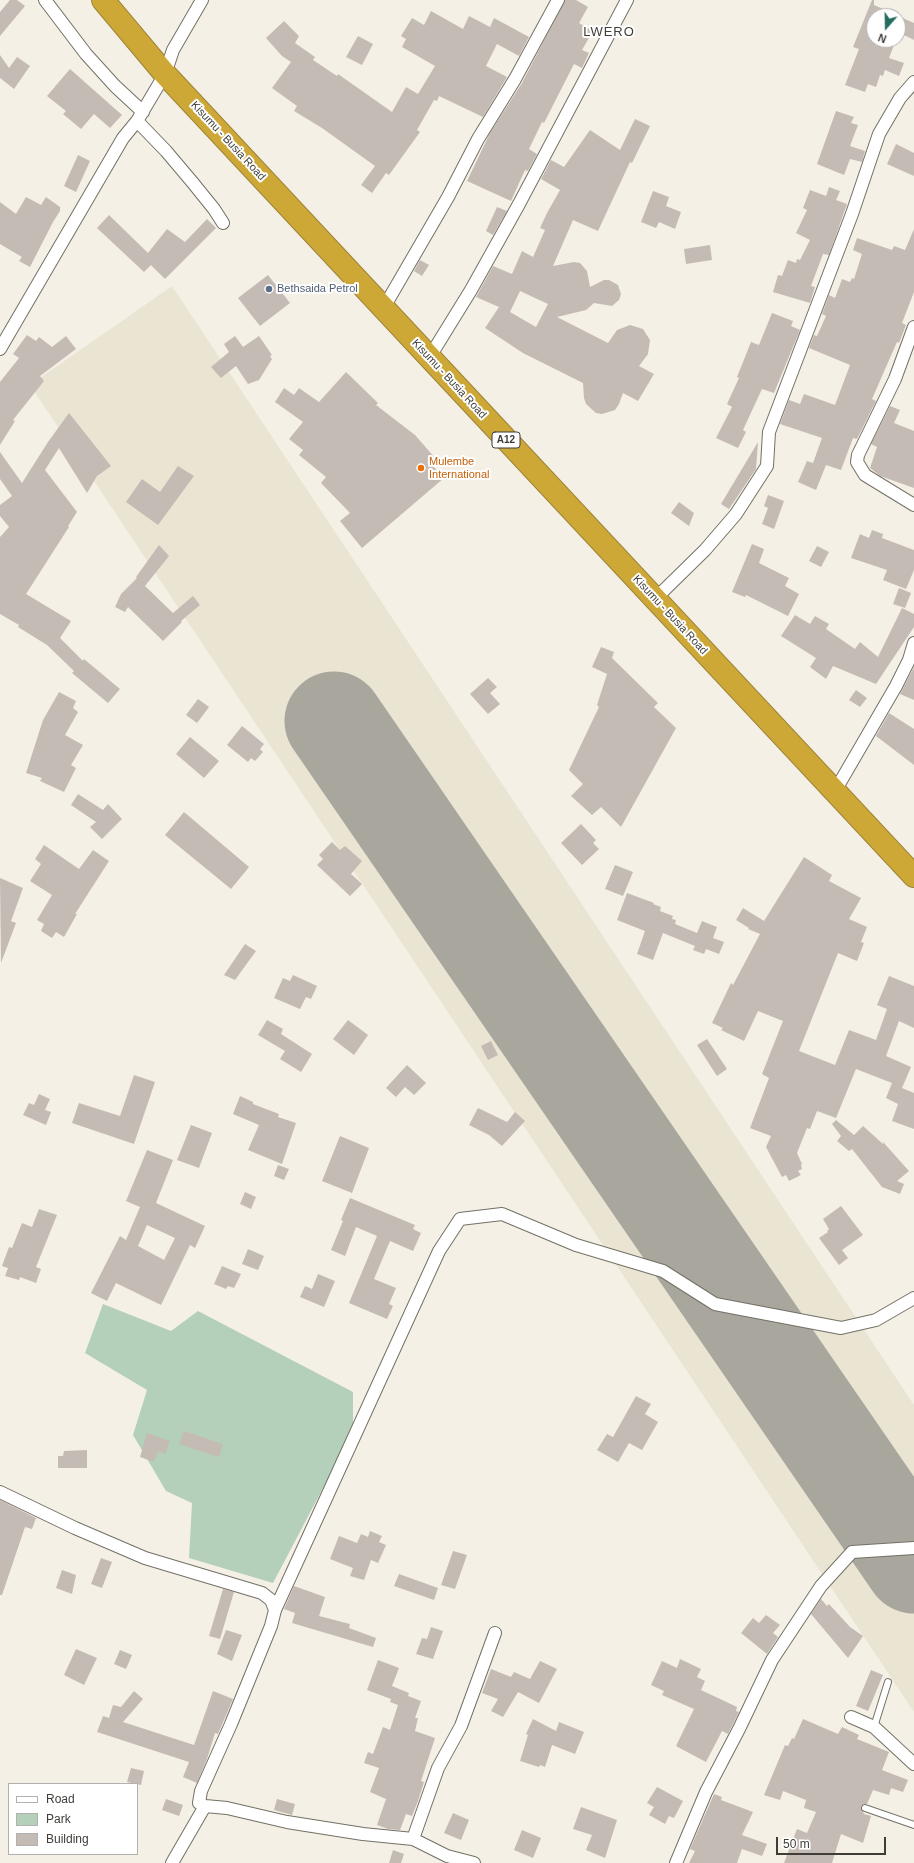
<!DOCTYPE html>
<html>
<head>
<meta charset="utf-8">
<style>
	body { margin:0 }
	#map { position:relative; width:914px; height:1863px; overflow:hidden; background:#f4f0e6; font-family:Helvetica,sans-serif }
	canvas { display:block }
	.legend { position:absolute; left:8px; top:1783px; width:130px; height:72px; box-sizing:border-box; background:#fff; border:1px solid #b2b1af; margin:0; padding:5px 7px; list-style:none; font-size:12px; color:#3e3d38 }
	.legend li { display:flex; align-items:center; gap:8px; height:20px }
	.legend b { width:20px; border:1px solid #b2b1af }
	.north { position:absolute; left:866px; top:8px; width:40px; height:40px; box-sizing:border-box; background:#fff; border:1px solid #b2b1af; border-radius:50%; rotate:200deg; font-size:11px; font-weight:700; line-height:16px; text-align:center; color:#3e3d38 }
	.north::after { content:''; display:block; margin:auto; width:14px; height:18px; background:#266b5f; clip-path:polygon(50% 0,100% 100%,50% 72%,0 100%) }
	.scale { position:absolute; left:776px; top:1837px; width:110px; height:18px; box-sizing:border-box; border:2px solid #3e3d38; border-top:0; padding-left:5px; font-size:12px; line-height:14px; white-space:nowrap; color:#3e3d38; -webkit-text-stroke:3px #fff; paint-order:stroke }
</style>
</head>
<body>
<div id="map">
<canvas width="914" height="1863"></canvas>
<ul class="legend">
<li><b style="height:5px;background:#fff"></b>Road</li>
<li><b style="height:11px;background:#b4d0ba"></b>Park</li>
<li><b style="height:11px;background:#c5bbb5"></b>Building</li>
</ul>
<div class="north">N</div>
<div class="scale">50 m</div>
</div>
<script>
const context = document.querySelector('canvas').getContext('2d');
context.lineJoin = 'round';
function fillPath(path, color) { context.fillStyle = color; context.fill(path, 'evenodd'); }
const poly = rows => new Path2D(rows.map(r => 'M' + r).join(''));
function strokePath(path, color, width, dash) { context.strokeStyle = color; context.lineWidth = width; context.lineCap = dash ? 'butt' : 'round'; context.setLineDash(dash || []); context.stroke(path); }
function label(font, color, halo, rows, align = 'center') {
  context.font = font + ' Helvetica,sans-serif'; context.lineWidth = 4; context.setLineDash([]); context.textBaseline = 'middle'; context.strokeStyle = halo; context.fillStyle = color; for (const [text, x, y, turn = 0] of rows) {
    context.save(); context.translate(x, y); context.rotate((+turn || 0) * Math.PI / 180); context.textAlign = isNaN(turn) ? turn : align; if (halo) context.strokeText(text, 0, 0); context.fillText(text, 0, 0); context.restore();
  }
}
fillPath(poly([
	[172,286,914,1405,914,1712,30,385]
]), '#eae4d2');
fillPath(poly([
	[103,1304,171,1331,198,1311,353,1392,353,1431,273,1583,189,1558,192,1503,166,1491,133,1435,147,1390,85,1353]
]), '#b4d0ba');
strokePath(poly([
	[334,721,914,1564]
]), '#a9a69e', 99);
fillPath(poly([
	[10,0,17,0,25,6,0,36,0,12],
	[565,0,576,0,588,7,579,23,593,31,582,50,589,53,582,68,574,64,544,123,542,122,529,149,537,154,528,171,525,170,511,201,467,181,490,133,522,83],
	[872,0,874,0,874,5,899,16,874,16,874,40,896,40,889,58,904,63,899,76,885,70,883,76,880,75,876,87,868,84,865,92,845,85,859,49,853,47],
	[431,11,463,29,469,16,490,27,494,18,529,37,519,56,497,44,486,66,507,77,483,117,439,96,437,101,434,100,417,130,420,132,389,175,386,173,372,193,361,185,375,166,322,128,294,111,297,106,272,88,291,62,282,56,266,38,284,21,299,36,295,43,315,57,313,60,337,76,338,74,392,112,406,87,418,94,435,66,402,47,406,39,401,36,412,18,424,25],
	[898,16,914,23,914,40,898,32],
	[358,36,373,44,362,65,346,57],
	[0,55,9,68,17,57,30,66,14,89,0,78],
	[70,69,122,115,110,128,94,114,81,129,63,114,66,111,47,96],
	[836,111,854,117,851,123,858,125,850,146,865,151,862,162,850,159,844,175,817,164],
	[635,119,650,126,632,163,630,162,598,231,573,220,553,266,574,262,580,263,587,271,590,287,604,280,609,280,618,285,621,294,619,300,612,306,594,303,586,310,557,317,608,343,617,330,630,325,643,329,650,340,648,354,639,366,654,374,638,401,623,393,619,404,615,410,602,414,596,413,586,404,584,398,583,383,523,353,485,328,499,307,476,297,493,266,512,274,522,251,533,257,545,230,540,228,547,213,560,190,541,179,551,160,564,167,590,130,620,150],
	[520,291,548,304,536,327,510,312],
	[896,144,914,153,914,176,887,164],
	[78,155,90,161,76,192,64,186],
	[829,187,840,191,836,200,847,204,829,255,823,254,811,286,815,287,810,303,773,292,778,275,782,276,788,260,796,263,797,259,800,260,810,240,796,233,807,210,803,208,810,190,826,196],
	[653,191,669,197,666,206,681,212,675,229,659,222,656,228,641,222],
	[26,197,41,205,46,197,60,207,60,211,53,222,30,267,19,261,22,257,0,244,0,202,16,214],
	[497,207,507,211,493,235,486,231],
	[109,215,148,253,167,229,185,242,207,219,216,228,165,279,151,265,144,272,97,228],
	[914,229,914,292,902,323,906,325,899,343,897,342,872,399,876,401,857,439,853,438,841,470,826,465,816,490,798,482,807,461,813,463,822,438,780,424,789,400,800,404,804,394,835,405,850,365,809,348,814,335,817,336,826,316,822,314,829,295,835,298,842,279,850,282,852,278,854,279,862,254,853,250,857,238,892,250,894,246,905,250],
	[710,245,712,260,686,264,684,249],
	[420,260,429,265,422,276,414,271],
	[268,275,290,303,260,326,238,298],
	[772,313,793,321,791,326,800,330,774,393,762,389,743,430,746,432,738,448,716,438,732,407,727,404,739,378,737,377,751,342,759,345],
	[27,335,36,341,39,337,52,347,66,336,76,349,40,376,44,381,13,420,15,421,0,445,0,382,19,358,13,354],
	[235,336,243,347,259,336,272,355,270,356,272,359,259,380,248,384,236,366,221,378,211,367,229,352,224,344],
	[346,372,378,403,376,405,415,435,436,459,431,464,444,478,362,548,340,521,350,513,321,483,326,477,299,455,303,450,289,439,303,422,275,402,284,388,294,395,299,388,319,402],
	[890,406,900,410,894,423,914,431,914,488,880,476,870,468,877,447,871,444],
	[69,413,111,466,97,476,87,493,59,448,45,470,77,512,68,526,69,527,26,594,71,621,60,638,83,661,84,659,120,689,108,703,72,673,74,671,47,645,18,627,19,625,0,614,0,537,9,527,0,516,0,505,12,496,0,479,0,452,22,483,48,442],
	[758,442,756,469,729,509,721,504],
	[178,466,194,476,158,525,126,502,142,479,160,492],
	[768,495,784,501,774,529,762,524,768,508,764,506],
	[679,502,694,513,689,526,671,513],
	[872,530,883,534,882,538,914,550,914,570,906,589,883,580,887,570,851,558,860,534,869,538],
	[752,544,764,549,759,563,789,578,785,586,799,594,788,616,746,595,745,597,732,592],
	[159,545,169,556,145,586,173,613,193,596,200,605,181,621,182,622,163,641,128,607,125,612,115,607,121,594,137,578,136,577],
	[817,546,829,552,821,567,809,561],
	[899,588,911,593,905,608,893,604],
	[902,608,914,614,914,627,876,684,833,666,826,679,810,667,816,658,781,636,795,615,810,624,815,616,829,624,826,629,855,649,860,642,878,657],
	[601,647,614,652,612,658,658,703,654,707,676,728,621,827,601,807,592,815,571,796,583,784,569,770,599,707,597,705,607,674,592,667],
	[914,667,914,700,900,694],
	[488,678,497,687,490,693,500,704,488,714,470,694],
	[856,690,867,698,860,707,849,700],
	[59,692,76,701,73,708,78,712,65,735,83,745,71,765,76,768,64,792,40,781,42,778,26,773,43,720],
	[198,699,209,707,197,723,186,715],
	[889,713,914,729,914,765,876,736],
	[242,726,264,744,260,749,263,752,255,761,251,758,248,762,227,745],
	[190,737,219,761,204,778,176,754],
	[78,794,103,810,108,804,122,819,102,839,90,827,96,822,71,805],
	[184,812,249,867,231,889,165,835],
	[581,824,596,840,593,843,599,849,582,865,561,843],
	[332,842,340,850,345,846,362,861,351,874,362,884,350,896,317,865,323,859,319,855],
	[44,845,79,869,93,850,109,861,75,914,77,914,64,937,56,932,52,938,41,931,44,924,37,920,52,895,30,881,41,864,35,859],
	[804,857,832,875,829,881,861,898,849,919,867,927,861,942,864,943,857,961,838,953,799,1051,835,1065,849,1030,876,1040,887,1009,877,1005,889,976,914,986,914,1028,899,1021,886,1056,911,1067,902,1088,914,1093,914,1129,892,1121,898,1104,886,1098,892,1083,856,1069,836,1118,817,1111,810,1129,807,1128,797,1153,802,1164,801,1165,802,1169,798,1171,801,1175,789,1181,786,1175,782,1177,766,1147,771,1136,750,1128,769,1078,762,1074,783,1021,758,1011,744,1041,721,1030,723,1028,712,1023,731,983,733,985,760,934,748,929,749,928,736,920,743,908,764,921],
	[615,865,633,872,623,896,605,889],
	[0,878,23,888,11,921,16,923,1,963],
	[627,893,654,903,653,904,661,907,660,911,673,916,672,919,676,920,675,924,697,933,702,921,717,927,713,938,724,942,719,954,706,949,704,954,693,950,695,946,663,933,653,960,637,954,645,931,617,920],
	[245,944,256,951,235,980,224,975],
	[293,975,317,986,311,999,306,997,300,1009,274,998,283,978,290,981],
	[267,1020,283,1029,281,1034,312,1054,301,1072,280,1059,285,1051,258,1035],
	[348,1020,368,1035,354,1055,333,1039],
	[707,1039,727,1069,717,1076,697,1045],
	[491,1041,498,1055,488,1060,481,1046],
	[407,1065,426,1083,414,1095,405,1087,396,1097,386,1088],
	[134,1075,155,1082,134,1144,72,1123,79,1103,120,1116],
	[39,1094,50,1099,45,1110,51,1112,46,1125,23,1115,29,1103,34,1105],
	[240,1096,253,1102,253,1104,279,1114,278,1117,296,1123,282,1164,248,1150,259,1125,233,1114],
	[478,1108,507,1122,515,1112,525,1121,502,1146,489,1135,469,1125],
	[836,1120,854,1135,863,1126,883,1144,883,1142,909,1171,897,1181,904,1184,900,1194,882,1187,852,1149,849,1151,837,1141,841,1136,832,1124],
	[191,1125,212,1133,199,1168,177,1160],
	[340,1136,369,1148,352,1193,322,1181],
	[147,1150,173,1160,156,1203,205,1226,195,1248,190,1245,161,1305,116,1283,107,1301,91,1293,120,1236,126,1240,140,1207,126,1201],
	[147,1225,175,1238,164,1260,138,1246],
	[278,1165,289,1169,284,1180,274,1176],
	[245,1192,256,1197,251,1209,240,1204],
	[350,1198,415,1225,413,1229,421,1233,413,1251,390,1241,374,1279,396,1288,389,1304,393,1306,387,1319,349,1303,377,1236,356,1227,345,1256,331,1250,343,1221,341,1220],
	[841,1206,863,1235,842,1250,848,1258,839,1265,819,1238,828,1232,829,1233,827,1231,829,1229,823,1219],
	[39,1209,57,1215,36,1267,41,1269,36,1283,20,1277,19,1280,5,1276,8,1268,2,1266,9,1247,12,1248,22,1223,32,1227],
	[248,1249,264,1256,258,1270,242,1264],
	[222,1266,241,1274,234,1288,228,1286,226,1289,214,1284],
	[318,1274,335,1281,324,1307,300,1297,305,1286,312,1289],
	[636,1396,651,1404,645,1414,658,1422,642,1450,629,1443,618,1462,597,1450,607,1434,613,1437],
	[184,1431,223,1444,219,1457,179,1444],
	[147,1433,170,1441,165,1454,158,1451,154,1462,140,1457],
	[87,1450,87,1468,58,1468,58,1456,63,1456,64,1451],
	[0,1500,36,1518,32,1529,25,1527,2,1595,0,1595],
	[370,1531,382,1536,379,1542,386,1545,378,1563,371,1560,364,1580,350,1576,353,1568,330,1559,339,1536,357,1543,361,1534,368,1537],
	[453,1551,467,1555,455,1589,441,1585],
	[101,1558,112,1562,102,1588,91,1584],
	[62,1570,76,1575,72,1594,56,1588],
	[399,1574,438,1588,434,1600,394,1586],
	[294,1586,325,1597,319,1616,350,1624,349,1628,376,1638,373,1647,292,1623,295,1613,284,1609],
	[223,1589,234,1592,220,1639,209,1636],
	[821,1599,827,1606,829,1604,850,1627,863,1636,848,1658,811,1614],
	[766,1615,780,1625,773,1633,778,1637,767,1654,741,1633,753,1618,759,1623],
	[431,1627,443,1631,433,1659,416,1654,422,1638,427,1639],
	[226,1630,242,1635,232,1661,217,1654],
	[76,1649,97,1658,84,1685,64,1675],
	[120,1650,132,1655,126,1669,114,1664],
	[680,1659,701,1669,697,1677,705,1681,701,1690,737,1707,736,1711,739,1712,728,1734,722,1731,706,1762,676,1746,694,1709,662,1695,664,1691,651,1685,662,1661,677,1668],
	[378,1660,399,1668,392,1686,409,1693,408,1696,421,1701,415,1718,418,1718,415,1731,435,1738,421,1781,424,1782,418,1801,412,1816,406,1814,400,1830,388,1829,377,1825,386,1799,370,1792,379,1768,364,1763,368,1752,373,1754,383,1727,390,1730,398,1705,390,1702,391,1699,367,1690],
	[540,1661,557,1669,539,1703,518,1692,503,1717,491,1711,498,1699,482,1693,491,1669,511,1677,514,1672,530,1679],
	[871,1670,883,1675,868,1711,856,1706],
	[134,1691,143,1699,123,1722,194,1745,213,1691,233,1699,218,1734,215,1733,207,1759,197,1783,183,1777,189,1762,97,1732,103,1716,109,1718,113,1705,121,1707],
	[533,1719,556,1731,559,1722,584,1732,575,1754,552,1745,545,1767,540,1765,539,1767,520,1761,528,1735,526,1734],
	[803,1719,838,1734,842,1727,859,1735,857,1739,889,1752,882,1770,908,1780,903,1792,891,1788,889,1795,873,1790,867,1804,864,1804,861,1807,864,1814,871,1816,863,1843,841,1834,832,1863,784,1863,797,1829,807,1833,816,1812,804,1808,806,1800,783,1791,780,1800,764,1795,785,1745,788,1746,792,1738,794,1739],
	[131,1768,144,1771,141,1785,127,1782],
	[657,1787,683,1801,674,1818,669,1816,665,1824,649,1815,654,1807,647,1803],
	[714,1794,722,1797,721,1800,753,1812,742,1835,767,1844,762,1856,742,1849,737,1863,689,1863,695,1851,690,1849],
	[166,1799,183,1805,179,1816,162,1810],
	[277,1799,295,1804,292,1815,274,1810],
	[581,1807,617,1820,605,1858,586,1850,592,1835,573,1829],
	[453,1813,469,1820,461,1840,444,1833],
	[522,1830,541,1838,533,1858,514,1850],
	[393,1850,404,1854,401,1863,389,1863]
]), '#c5bbb5');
const lane = poly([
	[874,1727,888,1682],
	[865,1808,914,1825]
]);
const street = poly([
	[45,0,86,54,115,86,143,112],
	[137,121,166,151,193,183,214,209,223,223],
	[383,309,448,197,478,139,515,79,558,0],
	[914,327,895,379,858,455,857,462,865,475,914,505],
	[0,349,123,138,137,121,165,74,173,50,202,0],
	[429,358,471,290,519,204,627,0],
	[655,599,705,550,736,514,767,466,769,432,852,214,879,134,900,98,914,82],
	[835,791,896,686,909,660,914,643],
	[0,1492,75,1528,145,1558,262,1593,271,1600,275,1610,271,1626,231,1724,201,1791,199,1803,205,1806,227,1808,287,1822,363,1834,413,1839,447,1856,474,1863],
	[275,1610,439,1251,460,1219,502,1214,576,1245,663,1271,715,1304,841,1328,876,1320,914,1298],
	[851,1717,874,1727,914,1764],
	[413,1839,438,1768,461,1726,495,1633],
	[172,1863,205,1806],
	[676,1863,706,1792,739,1729,772,1660,821,1586,852,1552,914,1548]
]);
const highway = poly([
	[103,0,165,74,914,876]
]);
strokePath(lane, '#737066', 8);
strokePath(street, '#737066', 14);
strokePath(highway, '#9c8337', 24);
strokePath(lane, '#fff', 6);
strokePath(street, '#fff', 12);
strokePath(highway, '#cea837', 22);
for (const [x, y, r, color] of [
	[269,289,4,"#5c6f8a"],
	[421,468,4,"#e8710a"]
]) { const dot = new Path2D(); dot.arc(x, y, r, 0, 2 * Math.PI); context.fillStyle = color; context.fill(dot); strokePath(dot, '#fff', 1.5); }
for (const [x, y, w] of [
	[506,440,28]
]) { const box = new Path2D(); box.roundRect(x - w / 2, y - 8, w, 16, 3); context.fillStyle = '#fff'; context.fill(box); strokePath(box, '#3e3d38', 1); }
label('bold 10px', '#3e3d38', null, [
	["A12",506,440]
]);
label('11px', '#3e3d38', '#fff', [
	["Kisumu - Busia Road",228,141,47],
	["Kisumu - Busia Road",449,379,47],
	["Kisumu - Busia Road",670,615,47]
]);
label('11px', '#4e5e75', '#fff', [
	["Bethsaida Petrol",277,289]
], 'left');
label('11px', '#c56008', '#fff', [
	["Mulembe",429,462],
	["International",429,475]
], 'left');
context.letterSpacing = '1px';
label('13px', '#3e3d38', '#fff', [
	["LWERO",609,32]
]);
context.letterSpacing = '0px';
</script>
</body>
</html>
